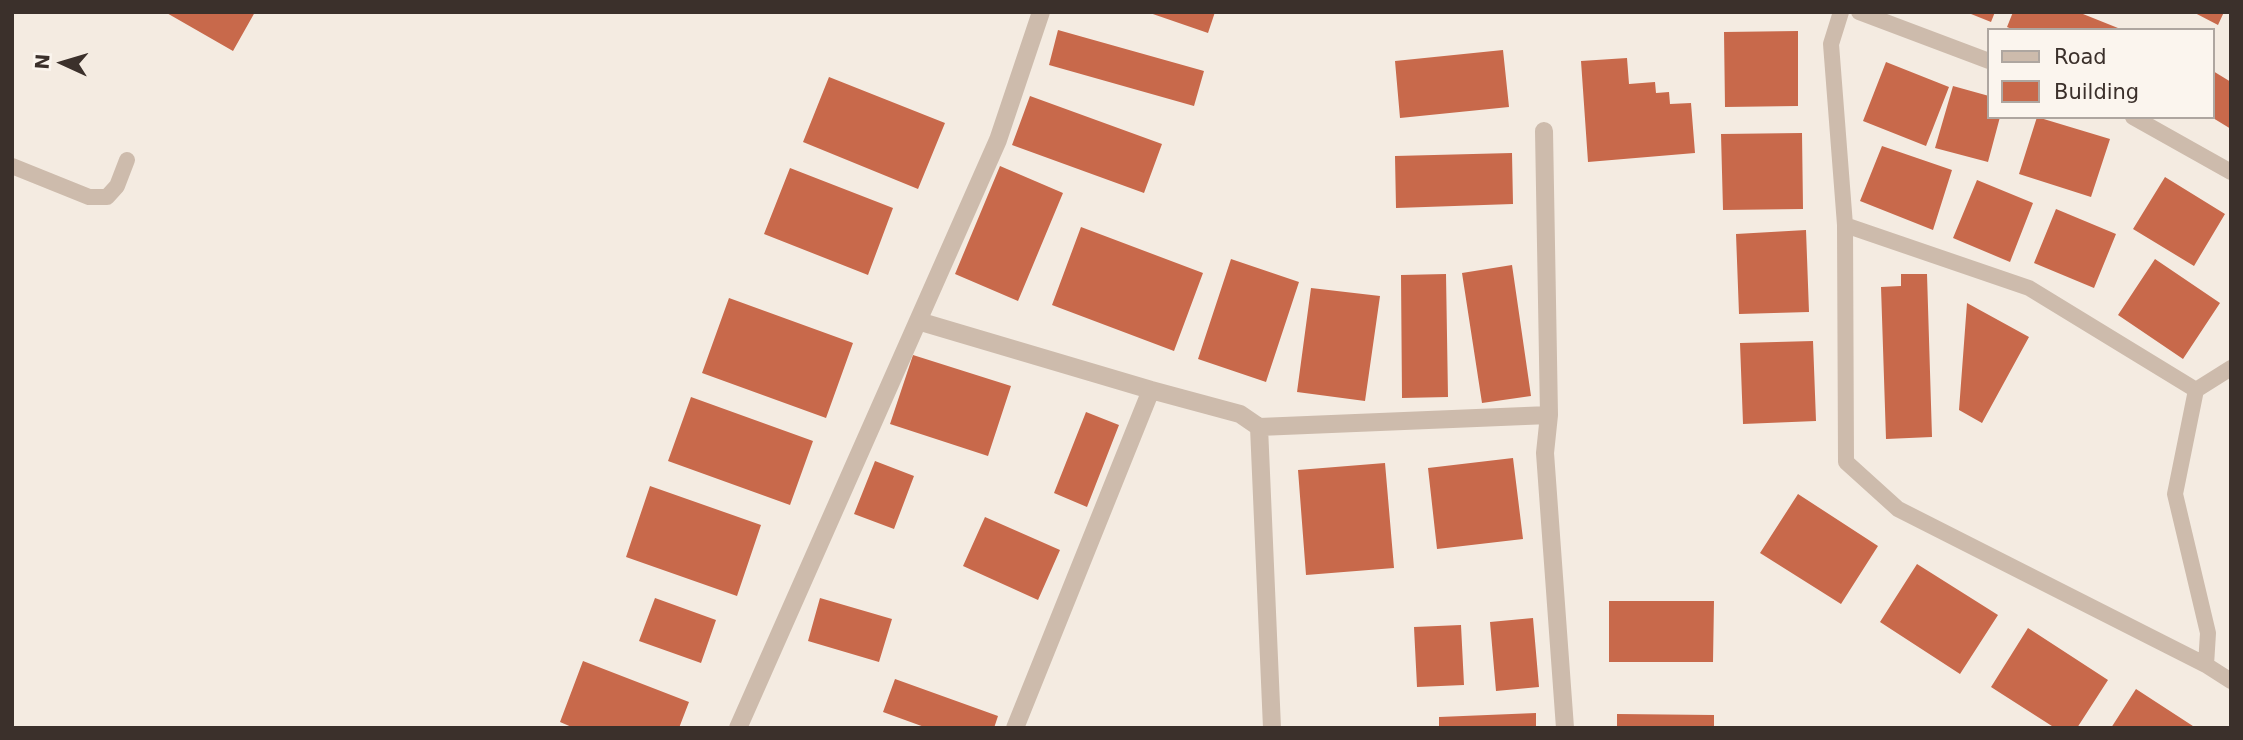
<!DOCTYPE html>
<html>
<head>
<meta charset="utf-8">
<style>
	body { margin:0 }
	#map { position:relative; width:2243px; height:740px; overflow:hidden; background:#f4ebe1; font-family:"DejaVu Sans",sans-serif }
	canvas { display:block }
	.frame { position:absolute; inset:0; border:14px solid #3b302b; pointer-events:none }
	.legend { position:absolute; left:1987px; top:28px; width:228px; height:91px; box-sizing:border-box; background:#fbf5ee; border:2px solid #aea6a0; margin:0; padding:9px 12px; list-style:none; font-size:21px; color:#3b302b }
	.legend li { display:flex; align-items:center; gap:14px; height:35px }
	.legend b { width:35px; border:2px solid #aea6a0 }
	.north { position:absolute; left:28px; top:28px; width:70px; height:70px; -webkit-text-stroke:5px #fbf5ee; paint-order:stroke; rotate:274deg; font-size:19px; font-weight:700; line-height:28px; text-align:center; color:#3b302b }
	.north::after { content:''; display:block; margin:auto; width:24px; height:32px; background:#3b302b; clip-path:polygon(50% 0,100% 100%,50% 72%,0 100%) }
</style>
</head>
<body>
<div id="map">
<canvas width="2243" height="740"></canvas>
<div class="frame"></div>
<ul class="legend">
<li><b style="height:9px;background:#cdbbac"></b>Road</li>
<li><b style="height:19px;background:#c8694b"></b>Building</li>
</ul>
<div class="north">N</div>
</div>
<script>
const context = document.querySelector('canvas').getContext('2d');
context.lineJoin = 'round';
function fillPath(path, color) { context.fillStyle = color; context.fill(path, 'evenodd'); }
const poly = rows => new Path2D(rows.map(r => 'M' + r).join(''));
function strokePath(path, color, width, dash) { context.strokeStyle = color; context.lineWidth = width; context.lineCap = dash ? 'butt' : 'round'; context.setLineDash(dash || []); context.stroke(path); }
fillPath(poly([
	[165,12,255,12,233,51],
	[1147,12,1215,12,1208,33],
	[1966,12,1995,12,1991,22],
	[2013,12,2078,12,2123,30,2014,30,2007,27],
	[2193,12,2224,12,2218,25],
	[1058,30,1204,71,1194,106,1049,65],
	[1798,31,1798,106,1725,107,1724,32],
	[1503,50,1509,107,1400,118,1395,61],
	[1627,58,1629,84,1655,82,1656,93,1669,92,1670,104,1691,103,1695,153,1588,162,1581,61],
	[1886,62,1949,87,1926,146,1863,121],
	[2213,71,2231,82,2231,129,2213,118],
	[829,77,945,123,918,189,803,142],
	[1953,86,1989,96,1989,117,2000,117,1988,162,1935,148],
	[1030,96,1162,144,1144,193,1012,145],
	[2037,117,2110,139,2091,197,2019,174],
	[1802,133,1803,209,1723,210,1721,134],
	[1882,146,1952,170,1933,230,1860,201],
	[1512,153,1513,204,1396,208,1395,156],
	[1000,166,1063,193,1018,301,955,274],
	[790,168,893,208,868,275,764,234],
	[2165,177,2225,214,2194,266,2133,229],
	[1977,180,2033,203,2010,262,1953,238],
	[2056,209,2116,234,2094,288,2034,263],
	[1081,227,1203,273,1174,351,1052,305],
	[1806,230,1809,312,1739,314,1736,234],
	[1231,259,1299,282,1266,382,1198,359],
	[2155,259,2220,303,2183,359,2118,315],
	[1512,265,1531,396,1482,403,1462,273],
	[1446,274,1448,397,1402,398,1401,275],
	[1901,274,1927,274,1932,437,1886,439,1881,287,1901,286],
	[1311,288,1380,296,1365,401,1297,392],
	[729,298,853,343,826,418,702,373],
	[1967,303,2029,337,1982,423,1959,410],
	[1813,341,1816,421,1743,424,1740,343],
	[913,355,1011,386,988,456,890,424],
	[691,397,813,441,790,505,668,461],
	[1086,412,1119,425,1087,507,1054,493],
	[1513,458,1523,539,1437,549,1428,468],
	[875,461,914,476,894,529,854,514],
	[1385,463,1394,568,1306,575,1298,470],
	[650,486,761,525,737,596,626,557],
	[1798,494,1878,546,1841,604,1760,553],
	[985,517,1060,550,1038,600,963,566],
	[1917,564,1998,615,1960,674,1880,622],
	[655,598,716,620,701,663,639,641],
	[820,598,892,619,879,662,808,641],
	[1609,601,1714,601,1713,662,1609,662],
	[1533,618,1539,687,1496,691,1490,622],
	[1461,625,1464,685,1417,687,1414,627],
	[2028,628,2108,680,2077,728,2055,728,1991,687],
	[583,661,689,702,679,728,574,728,560,722],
	[895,679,998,716,994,728,927,728,883,712],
	[2136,689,2196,728,2111,728],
	[1536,713,1536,728,1439,728,1439,717],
	[1617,714,1714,715,1714,728,1617,728]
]), '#c8694b');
strokePath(poly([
	[1841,12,1831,44,1845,225,1846,462,1898,509,2206,665,2231,681],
	[1859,12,1989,61],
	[2133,117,2231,172],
	[12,166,89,197,107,197,117,186,127,160],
	[1845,225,2029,288,2196,390],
	[2206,665,2208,633,2175,494,2196,390,2231,368]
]), '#cdbbac', 16);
strokePath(poly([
	[1544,131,1549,415,1545,453,1565,728],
	[918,321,1151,390,1240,414,1259,427,1549,415],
	[1259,427,1272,728],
	[738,728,998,140,1041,12],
	[1015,728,1151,390]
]), '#cdbbac', 18);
</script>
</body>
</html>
